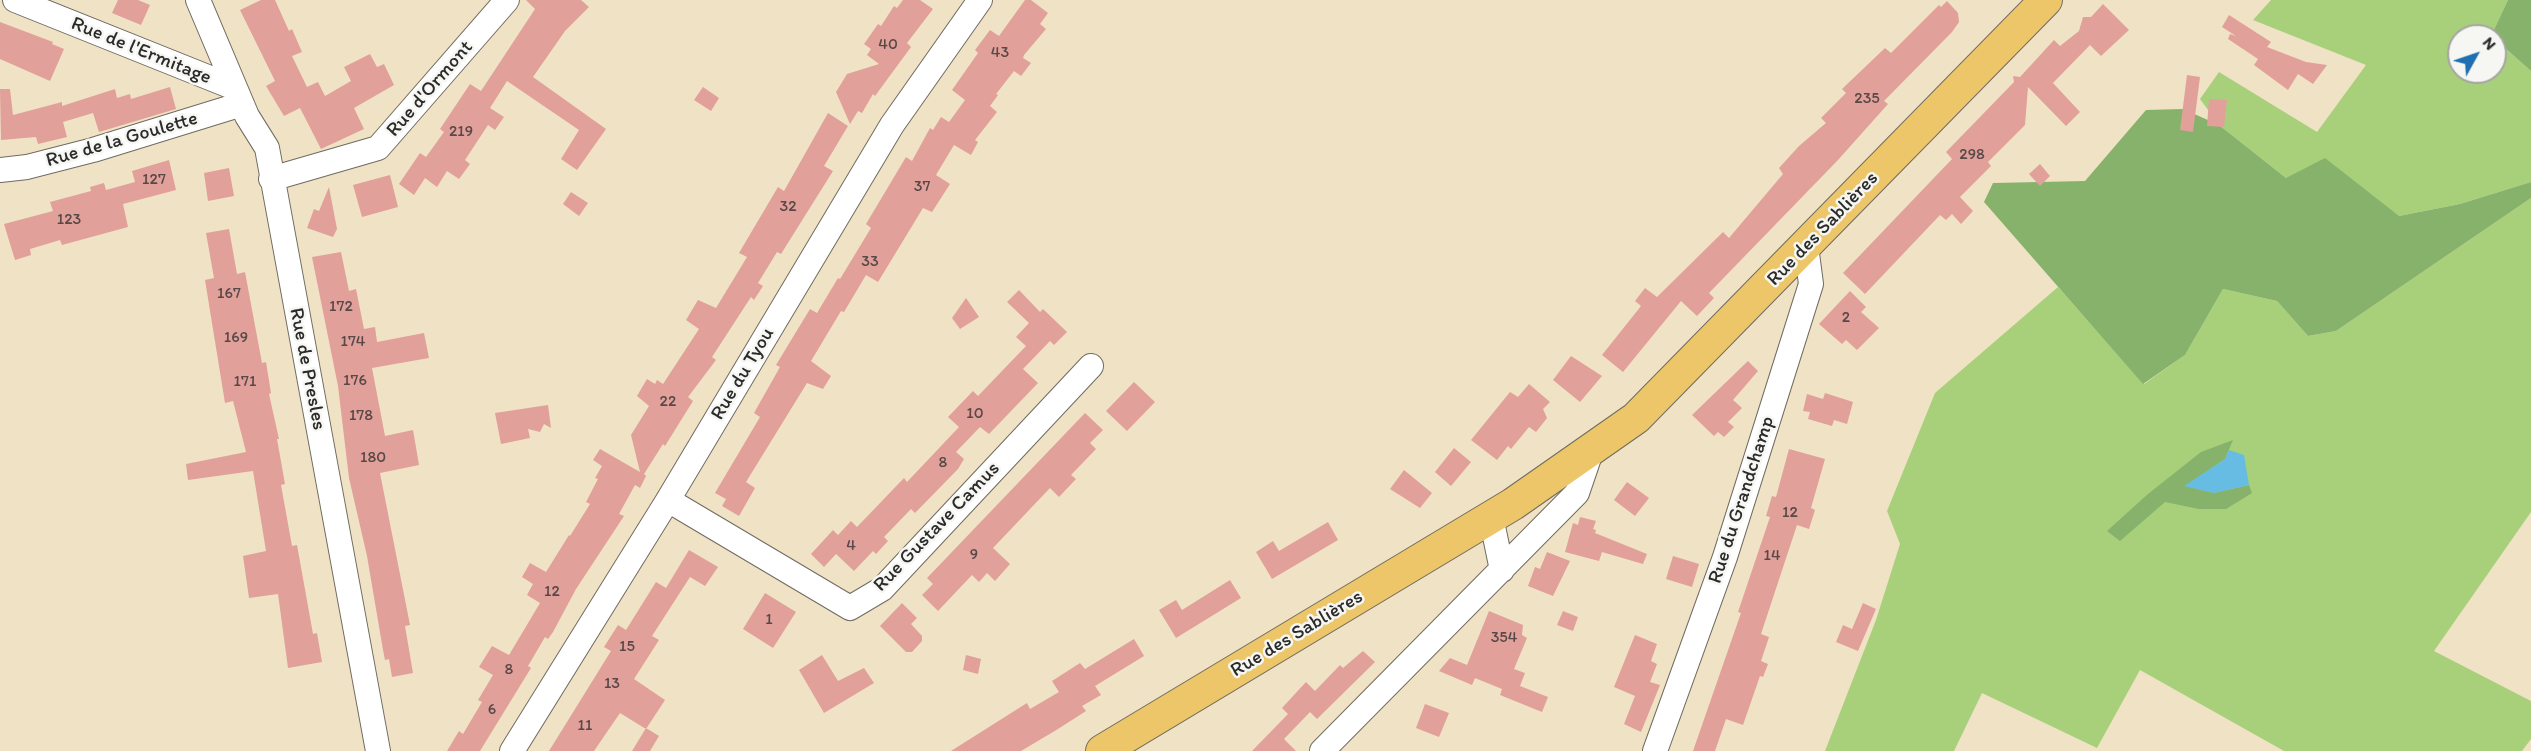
<!DOCTYPE html>
<html>
<head>
<meta charset="utf-8">
<style>
	body { margin:0 }
	#map { position:relative; width:2531px; height:751px; overflow:hidden; background:#f0e2c5; font-family:Itim,sans-serif }
	canvas { display:block }
	.north { position:absolute; left:2447px; top:24px; width:60px; height:60px; box-sizing:border-box; background:#f6f6f2; border:2px solid #a5a5a2; border-radius:50%; rotate:50deg; font-size:16px; font-weight:700; line-height:24px; text-align:center; color:#2b2b2b }
	.north::after { content:''; display:block; margin:auto; width:21px; height:27px; background:#1f6fb2; clip-path:polygon(50% 0,100% 100%,50% 72%,0 100%) }
</style>
</head>
<body>
<div id="map">
<canvas width="2531" height="751"></canvas>
<div class="north">N</div>
</div>
<script>
const context = document.querySelector('canvas').getContext('2d');
context.lineJoin = 'round';
function fillPath(path, color) { context.fillStyle = color; context.fill(path, 'evenodd'); }
const poly = rows => new Path2D(rows.map(r => 'M' + r).join(''));
function strokePath(path, color, width, dash) { context.strokeStyle = color; context.lineWidth = width; context.lineCap = dash ? 'butt' : 'round'; context.setLineDash(dash || []); context.stroke(path); }
function label(font, color, halo, rows, align = 'center') {
  context.font = font + ' Itim,sans-serif'; context.lineWidth = 5; context.setLineDash([]); context.textBaseline = 'middle'; context.strokeStyle = halo; context.fillStyle = color; for (const [text, x, y, turn = 0] of rows) {
    context.save(); context.translate(x, y); context.rotate((+turn || 0) * Math.PI / 180); context.textAlign = isNaN(turn) ? turn : align; if (halo) context.strokeText(text, 0, 0); context.fillText(text, 0, 0); context.restore();
  }
}
fillPath(poly([
	[2271,0,2508,0,2491,36,2459,36,2459,72,2495,72,2495,39,2531,71,2531,182,2460,204,2399,216,2374,199,2286,178,2219,125,2200,99,2219,72,2317,132,2366,65,2253,20],
	[2531,198,2531,512,2434,651,2531,701,2531,739,2522,751,2284,751,2140,670,2097,748,1982,693,1954,751,1825,751,1876,620,1900,544,1887,511,1935,393,2058,287,2144,384,2185,355,2223,289,2277,301,2308,336,2336,331]
]), '#a8d07b');
fillPath(poly([
	[2508,0,2531,0,2531,71,2495,39,2495,36,2491,36],
	[2183,109,2219,125,2286,178,2325,158,2399,216,2460,204,2531,182,2531,198,2336,331,2308,336,2277,301,2223,289,2185,355,2143,384,1984,202,1993,183,2085,181,2146,110],
	[2233,440,2225,459,2185,486,2214,493,2249,485,2252,493,2226,509,2199,509,2165,502,2120,541,2107,531,2148,494,2201,452]
]), '#86b26b');
fillPath(poly([
	[2229,450,2244,455,2249,485,2214,493,2184,486,2225,459]
]), '#66bce3');
fillPath(poly([
	[118,0,138,0,150,5,141,25,112,13],
	[261,0,275,0,289,31,292,29,302,52,292,56,307,87,318,82,325,96,351,81,344,67,370,54,377,67,384,64,394,85,354,108,364,129,321,149,300,108,284,116,266,86,275,81,240,10],
	[526,0,581,0,589,7,565,31,533,77,606,129,577,170,561,159,579,130,507,81,490,108,504,117,495,130,488,125,465,160,470,164,459,179,447,171,437,187,425,178,414,195,399,184,420,153,426,157,444,132,440,129,470,84,481,91,535,9],
	[903,0,920,0,933,9,907,43,911,47,875,96,873,94,862,113,858,111,850,124,836,92,847,74,879,64,867,55,871,49,864,44,878,24,881,26,894,6,897,8],
	[1025,0,1031,0,1048,13,1040,24,1046,29,1024,55,1023,58,1031,63,1021,76,1014,71,996,94,998,95,990,106,997,112,975,140,978,142,971,155,954,145,936,175,950,184,932,212,923,208,878,282,866,275,844,312,841,311,811,361,831,376,823,389,807,383,746,482,755,488,739,516,722,506,726,499,715,493,760,417,754,413,780,367,776,365,810,309,817,313,838,278,840,279,871,228,866,224,906,157,912,161,930,128,933,130,941,117,949,122,965,100,952,90,978,53,975,50,990,30,999,36],
	[1947,1,1958,13,1959,22,1952,32,1884,101,1888,104,1838,160,1709,293,1714,298,1697,316,1681,301,1623,372,1602,355,1641,306,1635,301,1645,288,1657,297,1723,232,1729,238,1783,174,1779,168,1799,146,1826,123,1821,118,1846,93,1842,89,1885,48,1891,53,1939,5,1941,7],
	[2103,4,2129,30,2101,56,2090,45,2053,83,2080,112,2066,126,2028,87,2025,125,1988,162,1991,166,1960,197,1973,211,1961,224,1952,214,1946,220,1940,215,1865,294,1843,273,1952,159,1946,152,2014,82,2013,76,2020,77,2054,40,2060,46,2079,31,2083,17,2091,17],
	[2229,15,2271,42,2267,47,2306,62,2327,65,2313,84,2298,74,2288,90,2254,65,2258,59,2228,39,2230,34,2236,36,2222,27],
	[0,22,53,42,52,44,64,49,50,81,0,59],
	[2187,75,2200,77,2193,132,2180,130],
	[170,87,176,109,99,132,93,113,63,122,67,137,38,144,36,137,1,140,0,89,10,89,13,115,62,102,62,106,115,89,117,98,130,94,131,99],
	[703,87,719,98,711,111,694,100],
	[2209,99,2227,100,2224,127,2207,126],
	[828,113,848,126,824,166,833,171,781,254,777,252,758,283,763,286,754,300,751,297,712,357,716,360,688,397,693,401,665,446,663,444,644,474,646,476,640,488,635,485,619,514,624,516,576,589,553,632,548,639,545,637,528,666,531,668,480,751,447,751,459,731,463,734,482,702,478,700,493,675,479,667,492,646,509,655,540,603,527,595,533,584,522,577,530,563,546,572,569,535,570,536,590,504,586,502,598,479,595,478,602,466,593,460,600,449,640,472,631,435,649,406,637,396,647,379,655,384,657,380,663,384,699,329,686,320,698,300,716,308,747,257,739,253,778,187,784,191],
	[169,160,176,190,123,204,128,227,62,245,60,240,30,249,31,255,15,260,4,224,53,211,50,202,91,191,90,187,104,183,106,190,135,182,132,171],
	[2040,164,2050,176,2040,186,2029,174],
	[229,168,234,196,208,201,204,173],
	[390,175,398,207,362,217,353,185],
	[329,187,337,229,333,237,307,228,314,209,319,211],
	[571,192,588,203,579,216,563,204],
	[229,229,237,274,245,272,262,363,266,362,271,393,269,394,279,439,277,439,285,484,281,485,292,546,297,545,313,634,317,633,322,662,288,668,278,594,249,598,243,556,266,551,253,471,188,480,186,464,246,452,233,401,225,403,205,280,214,278,206,233],
	[341,252,349,291,356,289,364,329,375,327,377,342,424,333,429,358,372,368,385,436,413,430,419,465,380,473,410,625,405,626,413,673,392,677,389,659,385,660,383,650,367,556,349,478,338,386,312,257],
	[1019,290,1040,312,1043,309,1067,332,1054,345,1050,341,1023,369,1038,383,989,434,980,427,956,452,964,459,958,469,915,513,911,509,884,537,888,541,876,554,873,551,854,571,836,554,824,567,811,554,833,530,838,535,851,521,857,527,904,478,907,482,959,427,948,417,973,391,978,396,1026,346,1016,337,1029,323,1007,302],
	[1850,291,1866,307,1861,312,1879,328,1857,350,1846,340,1842,344,1819,324],
	[966,298,979,317,960,329,952,318],
	[1571,356,1602,376,1580,402,1553,380],
	[1748,361,1758,371,1733,400,1742,408,1728,422,1734,427,1724,437,1718,432,1714,436,1692,415],
	[1134,382,1155,402,1127,431,1106,411],
	[1529,384,1550,402,1543,409,1547,418,1536,432,1529,427,1511,449,1508,446,1497,460,1471,440,1510,392,1518,397],
	[1825,393,1853,402,1847,424,1834,420,1832,426,1808,419,1810,412,1803,411,1807,394,1823,399],
	[548,405,551,428,544,424,540,432,528,429,530,438,501,444,495,413],
	[1085,413,1103,430,1090,443,1096,449,1071,475,1076,479,1059,497,1050,488,993,548,1010,564,995,581,987,573,979,582,972,575,938,611,922,595,933,584,927,578],
	[1454,448,1471,462,1451,486,1435,472],
	[1789,449,1825,459,1811,508,1815,510,1809,529,1797,525,1761,634,1769,637,1761,661,1768,664,1763,677,1760,676,1743,725,1726,719,1715,751,1693,751,1741,613,1738,612,1770,517,1766,516,1772,496,1776,497],
	[1404,470,1432,493,1420,508,1390,489],
	[1627,482,1649,498,1635,516,1614,500],
	[1580,517,1596,521,1593,529,1596,530,1595,533,1647,554,1643,564,1602,552,1599,561,1565,552,1573,523,1578,525],
	[1328,522,1338,540,1272,579,1256,552,1273,541,1279,551],
	[689,550,718,567,705,586,690,577,652,636,659,640,634,679,665,700,646,729,620,713,594,751,549,751,611,651,604,647,618,625,626,630,656,582,666,588],
	[1547,552,1570,561,1553,596,1528,586,1535,567,1540,569],
	[1673,556,1699,564,1692,587,1666,579],
	[1230,580,1241,598,1176,638,1159,610,1176,600,1182,610],
	[765,593,796,612,773,648,743,629],
	[902,603,917,618,911,624,922,636,922,641,912,652,906,652,880,626],
	[1863,603,1876,609,1858,651,1836,642,1843,625,1852,629],
	[1489,611,1523,625,1522,635,1527,638,1514,669,1525,673,1520,686,1548,697,1542,712,1500,695,1502,689,1475,678,1472,685,1439,671,1450,658,1467,665],
	[1563,611,1578,617,1573,631,1557,625],
	[1635,635,1657,644,1651,661,1657,664,1650,682,1660,685,1641,732,1624,724,1635,696,1614,687],
	[1134,639,1144,656,1095,686,1101,695,1082,706,1086,711,1058,729,1021,751,951,751,1027,703,1030,709,1059,692,1052,681,1080,663,1085,669],
	[1363,651,1375,662,1317,719,1310,712,1284,739,1296,751,1252,751,1288,714,1282,708,1306,682,1315,691,1340,665,1343,668],
	[822,655,838,681,864,668,874,683,824,713,799,670],
	[966,655,981,659,978,674,963,670],
	[1425,704,1449,713,1439,737,1416,728],
	[646,728,659,736,650,751,632,751]
]), '#e1a09a');
const minor = poly([
	[15,0,235,88],
	[198,0,247,116,267,148,378,751],
	[0,170,27,167,93,150,242,104],
	[271,179,378,148,507,0],
	[668,500,850,608,882,589,1091,366],
	[1491,517,1502,570],
	[512,751,668,500,892,125,980,0],
	[1322,751,1577,493,1592,449],
	[1655,751,1725,557,1811,284,1806,246]
]);
const major = poly([
	[1102,751,1513,504,1636,418,2046,0]
]);
strokePath(minor, '#706b61', 26);
strokePath(major, '#706b61', 34);
strokePath(minor, '#fff', 24);
strokePath(major, '#ecc669', 32);
label('16px', '#584847', null, [
	["40",888,45],
	["43",1000,53],
	["235",1867,99],
	["219",461,132],
	["298",1972,155],
	["127",154,180],
	["37",922,187],
	["32",788,207],
	["123",69,220],
	["33",870,262],
	["167",229,294],
	["172",341,307],
	["2",1846,318],
	["169",236,338],
	["174",353,342],
	["176",355,381],
	["171",245,382],
	["22",668,402],
	["10",975,414],
	["178",361,416],
	["180",373,458],
	["8",943,463],
	["12",1790,513],
	["4",851,546],
	["9",974,555],
	["14",1772,556],
	["12",552,592],
	["1",769,620],
	["354",1504,638],
	["15",627,647],
	["8",509,670],
	["13",612,684],
	["6",492,710],
	["11",585,726]
]);
label('20px', '#2b2b2b', '#f6f6f2', [
	["Rue de l'Ermitage",141,51,22],
	["Rue d'Ormont",430,89,-49],
	["Rue de la Goulette",122,140,-16],
	["Rue des Sablières",1823,229,-46],
	["Rue de Presles",307,369,79],
	["Rue du Tyou",743,374,-59],
	["Rue du Grandchamp",1742,500,-72],
	["Rue Gustave Camus",937,527,-46],
	["Rue des Sablières",1297,634,-31]
]);
</script>
</body>
</html>
